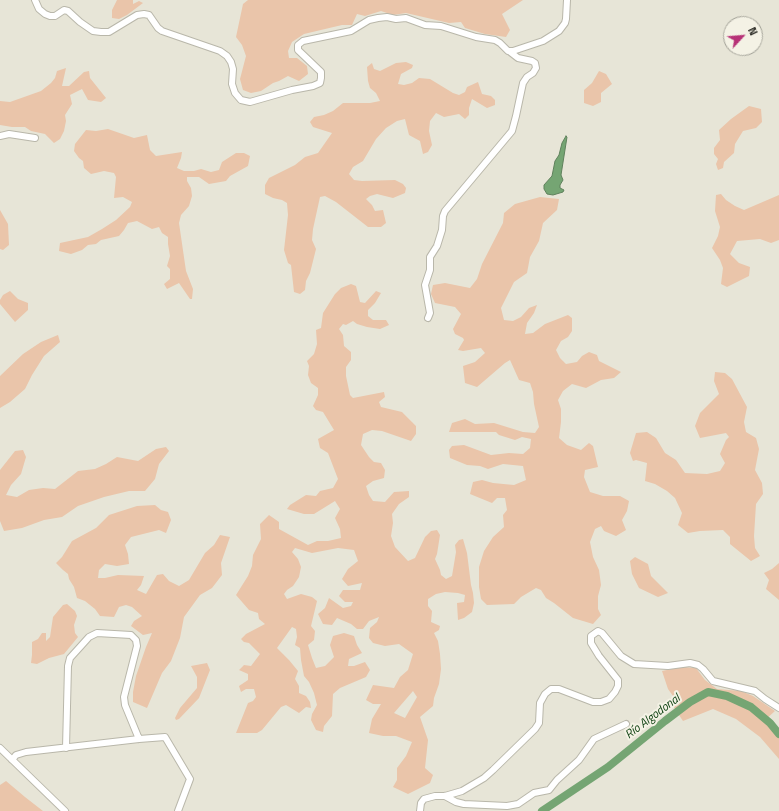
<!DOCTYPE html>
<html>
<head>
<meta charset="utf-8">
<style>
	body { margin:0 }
	#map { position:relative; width:779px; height:811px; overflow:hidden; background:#e7e5d7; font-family:"Titillium Web",sans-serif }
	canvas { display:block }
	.north { position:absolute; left:723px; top:16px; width:40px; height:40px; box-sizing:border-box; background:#f4f2e5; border:1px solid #a4a399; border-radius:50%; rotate:64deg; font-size:11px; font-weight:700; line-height:16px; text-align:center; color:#2d2d27 }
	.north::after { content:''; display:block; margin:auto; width:14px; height:18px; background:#b73277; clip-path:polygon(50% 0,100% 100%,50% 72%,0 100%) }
</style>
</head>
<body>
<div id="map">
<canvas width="779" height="811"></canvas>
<div class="north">N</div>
</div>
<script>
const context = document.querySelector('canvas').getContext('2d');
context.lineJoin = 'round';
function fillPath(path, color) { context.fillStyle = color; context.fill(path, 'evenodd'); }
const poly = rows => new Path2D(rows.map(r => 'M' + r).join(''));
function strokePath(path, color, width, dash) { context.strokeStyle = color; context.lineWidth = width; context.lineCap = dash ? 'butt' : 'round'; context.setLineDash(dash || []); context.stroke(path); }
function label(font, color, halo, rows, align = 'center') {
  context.font = font + ' "Titillium Web",sans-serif'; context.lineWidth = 4; context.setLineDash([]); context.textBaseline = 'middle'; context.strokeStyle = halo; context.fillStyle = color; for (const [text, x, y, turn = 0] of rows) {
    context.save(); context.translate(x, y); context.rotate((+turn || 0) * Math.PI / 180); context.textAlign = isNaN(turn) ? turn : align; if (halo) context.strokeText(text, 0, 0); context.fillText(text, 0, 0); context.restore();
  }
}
fillPath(poly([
	[117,0,133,0,133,4,139,1,143,3,127,15,119,19,112,18,112,10],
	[248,0,523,0,502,14,510,30,506,37,485,34,465,28,461,22,449,23,406,13,393,15,381,11,365,16,357,14,352,25,342,25,304,34,292,42,288,51,289,58,297,58,307,66,308,74,299,81,288,76,279,81,273,83,261,91,251,93,243,90,240,79,246,56,242,45,236,37,243,4],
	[406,62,413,65,412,68,401,74,398,84,404,85,412,83,419,78,430,79,453,93,459,95,465,92,467,87,478,82,482,94,491,96,495,100,495,105,487,108,472,99,469,108,469,115,465,119,459,114,444,117,436,113,430,121,429,131,432,145,428,152,423,154,420,141,409,135,405,119,397,121,386,128,376,139,363,161,353,167,349,174,354,180,362,181,395,180,403,184,406,188,405,193,393,198,377,194,370,196,366,199,372,205,375,211,383,210,386,223,381,227,368,227,336,202,325,196,320,197,313,229,312,240,316,249,310,273,306,281,305,290,300,294,294,292,291,265,288,263,284,250,288,215,287,203,282,200,273,198,265,194,265,185,269,178,295,165,305,157,318,153,332,133,313,127,310,122,314,117,324,115,333,111,343,103,370,103,380,101,376,93,370,88,368,81,367,67,372,63,374,69,380,71,396,63],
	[66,68,62,86,69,86,84,72,89,71,90,78,106,98,101,102,88,100,82,89,70,95,72,104,65,115,66,121,64,131,60,139,54,143,45,134,31,131,25,127,12,127,0,125,0,101,10,102,41,91,51,83,55,78,57,71],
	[599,71,606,74,612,84,601,93,601,102,593,106,584,103,584,90,592,83],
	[749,106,761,109,762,122,756,128,743,131,735,144,734,153,724,162,723,168,718,170,716,164,718,159,714,154,714,148,720,140,719,130,731,119],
	[108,129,134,138,147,135,150,150,156,156,182,152,181,158,177,168,184,171,194,171,201,169,211,172,219,170,222,162,236,153,244,153,250,156,248,166,230,176,226,181,209,184,199,177,187,177,187,181,191,188,192,196,189,206,181,215,179,223,186,271,193,289,192,299,190,299,179,283,167,289,164,284,170,279,170,269,167,266,170,256,168,244,168,237,162,233,159,227,152,229,137,221,128,223,124,230,119,236,101,240,96,244,88,245,82,250,71,254,59,251,60,243,88,237,102,229,116,220,130,207,132,202,123,197,114,198,116,177,114,173,104,171,91,174,84,168,83,161,79,158,74,151,75,144,86,130,96,131],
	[721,194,726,200,735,206,744,210,779,195,779,240,771,243,760,239,737,241,730,254,739,263,750,267,749,276,727,287,721,284,723,268,720,260,712,248,718,236,720,227,715,211,716,195],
	[540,197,559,199,557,210,543,223,539,241,530,257,527,273,514,282,501,308,504,320,513,321,521,317,529,308,537,305,534,313,527,323,525,334,533,333,545,324,568,315,572,318,572,331,568,337,561,341,556,350,560,358,566,364,577,362,582,356,589,352,597,355,599,361,621,372,614,378,601,380,586,388,572,384,563,391,558,400,561,409,561,422,559,438,567,445,581,450,589,443,593,446,598,467,585,470,584,477,590,492,603,496,620,496,629,501,627,511,622,520,626,530,616,536,604,531,601,526,595,529,590,542,593,557,599,570,601,585,598,596,598,609,601,615,593,624,573,618,554,603,546,598,541,590,536,588,521,597,514,604,487,605,481,599,479,587,479,567,484,551,493,537,504,527,503,515,507,510,505,498,497,498,492,503,470,494,473,482,482,480,493,483,514,485,526,480,523,466,503,464,488,469,480,466,467,465,450,458,449,450,452,446,464,445,491,455,509,453,523,454,530,448,531,439,522,437,515,440,499,435,496,432,449,432,452,423,465,419,475,424,494,423,523,432,535,433,539,427,534,404,533,392,530,383,519,380,510,360,505,363,477,387,465,383,463,366,475,362,485,353,481,348,463,351,458,350,464,340,463,338,455,334,453,329,461,314,455,307,435,303,431,294,433,285,445,283,470,288,477,279,482,264,503,223,504,213,515,204],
	[0,210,8,224,9,245,3,250,0,249],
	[351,284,356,286,360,302,365,303,376,291,381,293,375,303,368,310,368,316,373,320,386,320,389,325,380,329,367,327,357,324,353,321,346,325,343,324,339,329,343,335,344,346,351,352,351,360,346,367,346,376,350,395,353,398,384,392,385,397,379,402,381,407,402,412,416,426,416,434,411,441,382,431,372,430,363,434,361,445,369,457,374,462,381,463,385,470,384,478,373,481,366,486,369,495,373,501,385,502,394,492,409,491,409,497,399,504,392,514,393,523,391,536,395,547,408,561,415,558,425,537,431,531,437,530,440,535,437,554,435,559,440,570,441,575,446,579,452,576,456,552,455,545,459,540,463,539,467,553,471,585,473,593,474,603,472,612,464,618,458,620,457,603,464,602,465,595,458,593,445,592,436,594,428,599,428,606,432,611,431,622,440,626,439,630,434,633,438,641,440,654,441,669,439,684,434,698,433,706,420,717,428,740,425,768,433,775,430,783,408,794,393,787,397,780,397,768,406,756,412,742,396,736,383,736,369,733,372,719,381,704,373,704,366,700,373,685,394,688,400,677,408,670,413,654,399,644,385,646,373,643,369,638,370,628,377,622,379,617,369,621,363,629,357,629,351,624,337,618,332,625,323,624,318,614,325,608,329,598,343,608,351,606,353,602,345,602,339,596,343,590,360,590,362,583,348,586,342,579,348,569,358,561,354,550,338,548,312,553,295,548,292,552,298,559,301,567,299,577,293,586,287,590,284,594,287,599,301,594,312,597,317,601,311,626,315,631,314,640,308,645,312,658,316,668,325,666,334,657,330,645,333,636,344,633,354,636,357,645,362,653,349,659,348,666,354,666,365,662,370,670,366,677,340,688,333,694,332,716,324,726,323,732,316,730,311,720,312,714,317,705,314,693,309,682,304,676,301,660,300,648,295,645,297,637,296,629,292,627,277,648,289,660,298,671,295,679,299,686,299,693,306,696,310,702,311,708,306,707,299,713,286,705,281,707,262,730,257,733,236,733,248,703,253,701,256,697,254,689,246,689,241,692,239,686,248,680,248,674,239,670,244,665,251,666,260,654,249,643,244,642,241,639,246,634,265,624,259,619,258,613,249,610,236,595,248,576,252,566,253,555,261,539,260,524,269,515,279,522,279,529,308,545,317,541,328,541,341,538,340,529,335,518,340,509,335,501,314,514,304,514,287,509,290,505,306,495,316,496,320,491,333,488,338,479,328,453,320,448,318,439,334,430,323,412,316,410,313,406,318,395,318,388,311,383,308,375,309,366,307,361,314,354,317,344,316,330,321,328,323,313,335,294,341,288],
	[413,691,417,697,405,718,394,713],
	[10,291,18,299,28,303,28,310,15,322,0,304,0,300,3,295],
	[58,335,60,342,44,356,32,375,25,389,10,402,0,408,0,376,23,354,41,342],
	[715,372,725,373,732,379,747,407,744,422,746,432,756,438,759,449,755,470,762,483,763,494,756,504,754,536,755,548,760,556,751,561,730,544,730,537,723,530,700,531,688,533,678,525,682,513,675,498,667,491,655,484,645,481,647,463,636,460,633,461,630,453,636,433,647,432,656,438,665,453,676,460,685,473,707,474,720,471,725,463,720,454,726,440,729,437,726,433,700,438,695,426,700,413,719,394,714,381],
	[166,447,169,451,159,464,155,479,145,491,129,491,104,497,78,506,62,517,44,520,22,528,4,531,0,521,0,470,15,451,23,450,26,457,21,474,11,485,6,495,17,497,29,490,43,488,55,489,78,471,95,469,106,464,117,457,138,461,156,449],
	[155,505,161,510,168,512,171,520,166,533,159,530,131,537,125,545,128,554,129,564,117,566,105,564,99,570,98,578,105,578,118,575,144,576,141,585,137,590,146,594,157,575,163,574,169,581,179,586,189,580,205,553,214,545,220,535,230,537,221,563,222,575,212,588,200,595,184,617,180,638,171,661,162,673,147,708,133,702,133,692,136,676,146,647,152,633,143,635,131,626,134,621,142,616,132,607,126,605,119,607,114,617,100,616,95,609,85,601,77,598,74,587,69,579,68,574,63,570,56,563,62,557,72,541,96,528,109,515,137,506],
	[635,557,648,564,651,576,668,593,658,597,639,588,632,574,630,561],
	[779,563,779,600,766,589,769,580,764,573,772,569],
	[67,604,75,611,77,616,74,625,75,633,78,637,64,654,49,658,37,664,31,663,32,655,32,642,38,639,42,633,46,633,46,641,50,637,53,617,63,605],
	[207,663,210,670,199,698,179,719,176,720,175,718,180,708,197,688,197,677,191,666],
	[682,667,696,668,705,680,717,689,741,691,753,696,775,711,764,721,776,736,779,736,779,759,760,737,736,719,713,709,683,721,669,700,673,696,668,689,662,671],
	[6,781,25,797,43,811,0,811,0,785]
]), '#eac5aa');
const water = poly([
	[566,136,567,137,561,175,563,180,560,185,560,188,564,190,563,192,553,195,547,194,544,189,544,185,552,176,555,161,559,155,562,143,566,136]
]);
fillPath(water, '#75a573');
strokePath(water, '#5f815c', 1);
strokePath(poly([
	[542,811,608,767,665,721,690,702,708,692,727,696,751,707,770,723,779,734]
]), '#75a573', 8);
const minor = poly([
	[35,0,39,9,45,14,50,16,55,16,64,10,68,11,80,22,93,31,101,32,109,32,137,15,144,14,149,15,158,28,162,31,220,51,227,56,231,62,233,69,232,84,235,93,241,100,250,102,292,90,313,86,320,83,321,78,321,72,298,50,298,45,303,41,351,31,369,20,378,18,387,17,396,19,406,18,425,25,441,26,476,37,495,40,500,43,508,51,513,51,543,41,559,31,565,23,566,19,567,0],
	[0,136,9,134,35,138],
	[428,318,430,313,425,285,430,270,430,257,437,246,442,230,443,216,445,211,512,131,516,116,523,83,527,77,533,73,536,68,535,63,532,61,518,58,509,51],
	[0,748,65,811],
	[66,748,68,666,70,658,80,647,89,637,97,633,131,635,136,640,137,646,124,697,125,705,139,739],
	[12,760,16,755,26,752,139,739,165,737,190,779,178,811],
	[445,796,456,802,464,804,507,806,518,804,534,793,549,790,557,780,579,760,594,739,626,724],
	[420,811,421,803,424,799,435,796,445,796,462,791,484,778,493,770,535,729,539,723,540,703,545,694,551,689,559,689,593,702,601,702,609,699,615,692,618,686,618,680,599,656,591,643,591,636,598,631,602,633,621,656,634,664,668,666,690,663,698,665,703,669,713,681,755,691,765,699,779,708]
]);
strokePath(minor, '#b9b7aa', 8);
strokePath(minor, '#fff', 6);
label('italic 12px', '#0f4212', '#f4f2e5', [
	["Río Algodonal",653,717,-37]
]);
</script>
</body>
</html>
